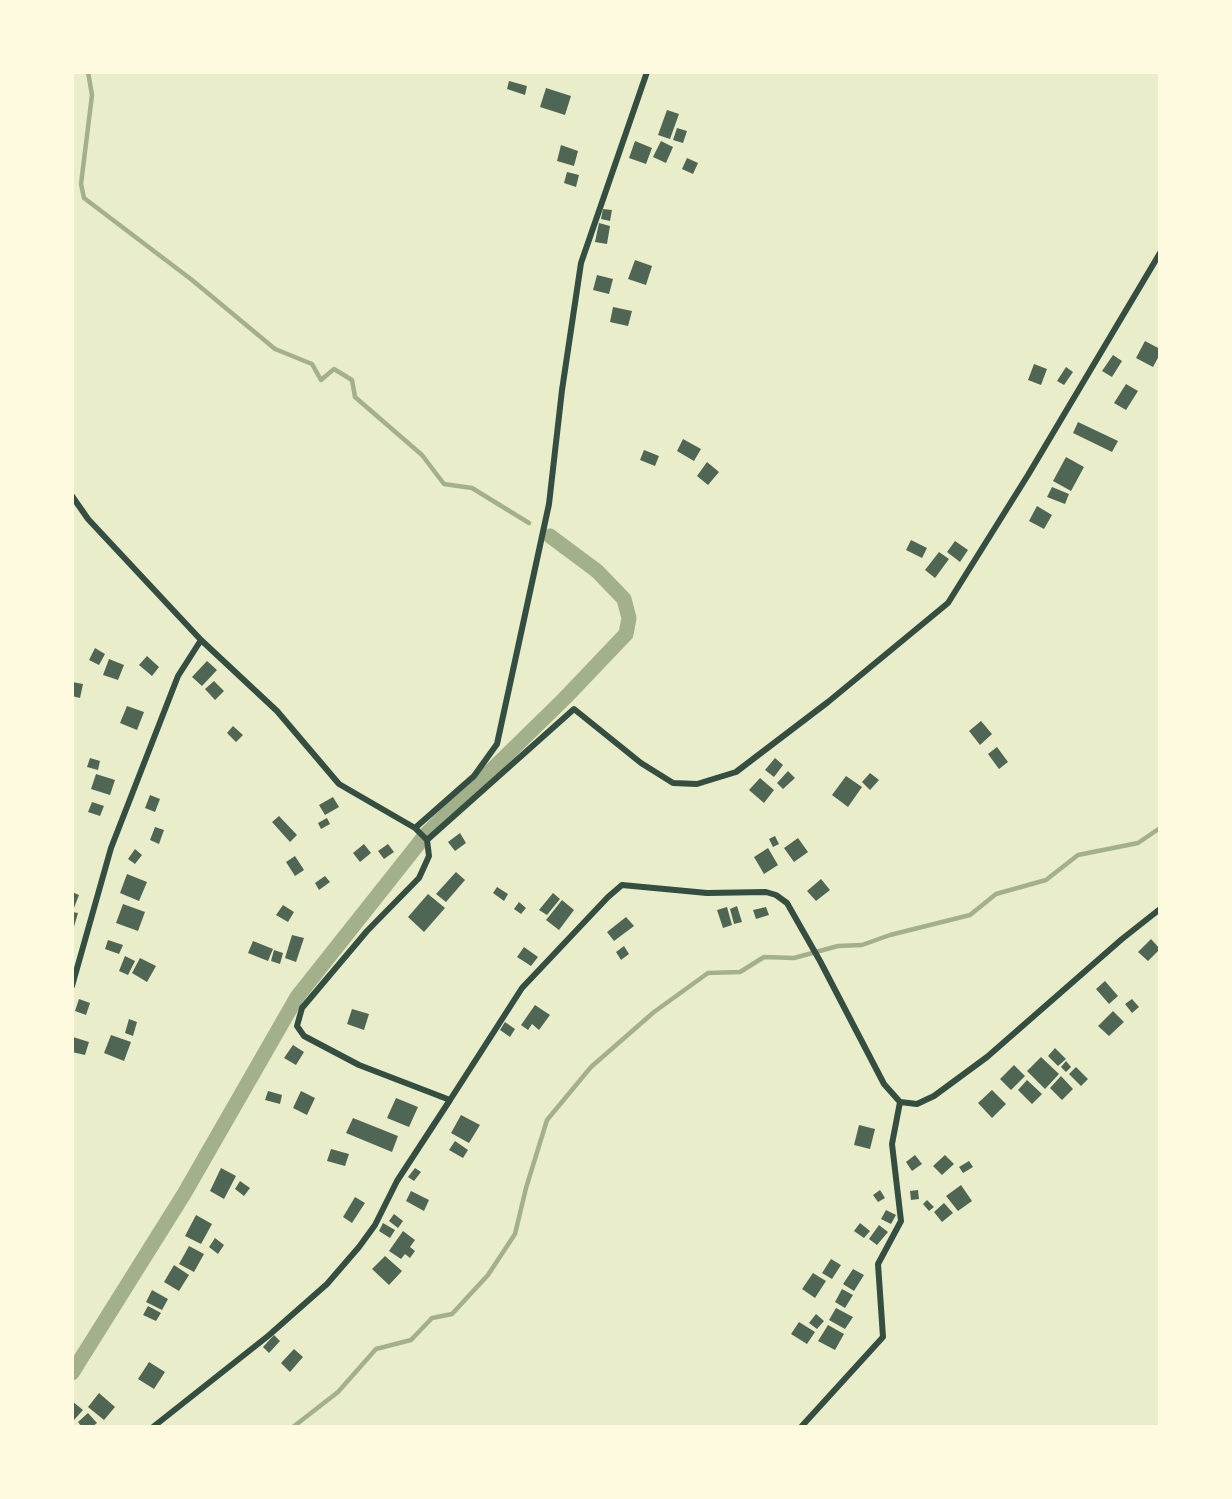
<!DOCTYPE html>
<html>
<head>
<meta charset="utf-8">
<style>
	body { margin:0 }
	#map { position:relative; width:1232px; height:1499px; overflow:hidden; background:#e9edc9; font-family:"PT Sans",sans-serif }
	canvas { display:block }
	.frame { position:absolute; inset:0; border:74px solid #fefae0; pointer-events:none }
</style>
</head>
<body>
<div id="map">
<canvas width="1232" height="1499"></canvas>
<div class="frame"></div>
</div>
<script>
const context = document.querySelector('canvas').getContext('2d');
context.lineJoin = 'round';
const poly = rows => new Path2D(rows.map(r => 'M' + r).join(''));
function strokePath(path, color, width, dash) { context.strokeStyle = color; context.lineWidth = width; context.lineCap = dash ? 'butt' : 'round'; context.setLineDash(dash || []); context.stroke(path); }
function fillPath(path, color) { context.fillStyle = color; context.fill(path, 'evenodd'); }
strokePath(poly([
	[88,72,92,95,81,184,84,198,192,280,275,349,312,364,321,380,334,369,352,380,355,397,422,455,444,484,472,488,529,523],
	[293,1427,338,1392,376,1349,411,1340,432,1318,452,1314,488,1275,515,1234,526,1188,547,1120,591,1067,654,1012,708,973,740,972,764,957,794,958,838,946,862,945,890,935,970,915,996,894,1046,880,1078,855,1138,843,1160,828]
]), '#a3b18a', 4.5);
strokePath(poly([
	[72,1373,184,1194,297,997,427,833,565,698,626,634,629,618,624,599,597,571,550,536]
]), '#a3b18a', 15);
fillPath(poly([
	[509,81,527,86,525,95,507,89],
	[546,88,571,96,565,115,540,107],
	[667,110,679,114,670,139,658,135],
	[677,128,687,131,683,143,673,140],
	[635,141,652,148,646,164,629,158],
	[661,141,673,147,666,163,653,157],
	[561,145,578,151,574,166,557,161],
	[687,158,698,163,693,174,682,169],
	[567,172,579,175,576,187,564,183],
	[603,209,612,210,610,221,601,219],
	[599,223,610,226,607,244,595,242],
	[635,260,652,266,646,285,628,279],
	[597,275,613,279,609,294,593,290],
	[613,307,632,311,628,326,610,322],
	[1145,341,1160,349,1160,354,1153,367,1136,358],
	[1113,355,1122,361,1112,377,1102,371],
	[1034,364,1047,369,1041,385,1028,380],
	[1066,367,1073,372,1064,385,1057,381],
	[1126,384,1138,391,1126,410,1114,403],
	[1078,422,1118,441,1112,452,1073,433],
	[683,439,701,449,694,461,677,451],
	[644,450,659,456,655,466,640,460],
	[1066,457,1084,467,1071,491,1053,481],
	[707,462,719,472,708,485,697,476],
	[1052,487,1069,494,1065,504,1047,497],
	[1037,506,1052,515,1044,529,1029,521],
	[911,540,927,548,922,558,906,550],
	[955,541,968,550,960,562,947,552],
	[939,552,949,559,935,578,925,570],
	[95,648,105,654,99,665,89,660],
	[147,656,159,667,152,676,139,665],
	[109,659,124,665,118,680,103,675],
	[207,661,217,670,202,686,192,677],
	[214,681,224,691,215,700,205,689],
	[72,682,83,684,80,698,72,696],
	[127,706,144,712,137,730,120,723],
	[981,721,992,734,980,745,969,731],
	[233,726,243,735,236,742,227,733],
	[997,747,1008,762,999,769,988,754],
	[90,758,100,761,98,770,87,767],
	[775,758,783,765,774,777,765,770],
	[788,771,795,778,783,789,777,783],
	[870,773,879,780,870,790,862,782],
	[96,774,115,780,110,795,91,789],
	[846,776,862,787,848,807,832,795],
	[760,778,774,790,764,803,749,790],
	[150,795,160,799,155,812,145,808],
	[333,797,339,807,325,815,319,805],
	[92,802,104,806,100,816,88,812],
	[279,816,297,835,290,842,272,822],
	[327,818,330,824,321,829,318,823],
	[155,827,164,830,159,844,150,840],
	[460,833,466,843,455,851,448,842],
	[775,836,779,844,773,847,769,839],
	[798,838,808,852,794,862,784,848],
	[364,844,371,853,360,862,353,853],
	[388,844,394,852,384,859,378,851],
	[768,848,778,865,764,874,754,857],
	[135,849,142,855,135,864,128,859],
	[295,856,304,870,295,876,286,862],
	[456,872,465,880,446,902,436,894],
	[127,874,147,882,139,901,120,893],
	[325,876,330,882,319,890,315,883],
	[821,879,830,890,816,901,807,891],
	[497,887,508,894,504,901,493,893],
	[72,892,79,895,74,908,72,907],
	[553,893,560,899,547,915,539,910],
	[428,894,445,908,424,932,408,917],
	[562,900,574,910,559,930,546,920],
	[519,902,526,908,521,914,514,909],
	[123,904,145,912,138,931,116,923],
	[283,905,294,912,288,922,276,915],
	[737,906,742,922,734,924,730,909],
	[727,907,732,925,723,928,717,910],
	[766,907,769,915,756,919,753,910],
	[72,912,78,913,73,930,72,930],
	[626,917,634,926,614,941,607,932],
	[292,935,304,938,296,962,285,958],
	[1151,939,1160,949,1148,961,1138,952],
	[108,940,123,945,119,954,105,949],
	[253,941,273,949,268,961,248,953],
	[624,946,629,954,621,960,616,952],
	[524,947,538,957,531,966,517,957],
	[274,950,283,953,280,964,271,961],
	[125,956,135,961,128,975,119,971],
	[140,958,156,966,147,982,132,973],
	[1105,981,1118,996,1109,1004,1096,989],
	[79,999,90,1003,86,1015,75,1011],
	[1132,999,1139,1007,1132,1013,1125,1004],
	[535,1005,550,1015,539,1030,532,1024,528,1030,521,1025],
	[352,1009,369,1014,364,1030,347,1024],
	[1113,1011,1124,1022,1109,1036,1098,1026],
	[129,1019,137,1022,133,1036,125,1033],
	[505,1022,515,1029,510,1037,500,1030],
	[111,1035,131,1042,124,1061,104,1053],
	[73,1037,89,1042,85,1055,72,1052],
	[293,1045,304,1052,296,1065,284,1058],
	[1055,1048,1066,1059,1058,1066,1048,1056],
	[1041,1057,1059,1074,1045,1089,1027,1071],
	[1066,1061,1071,1067,1066,1072,1061,1067],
	[1014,1065,1025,1076,1011,1090,1000,1079],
	[1076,1067,1088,1079,1081,1086,1069,1074],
	[1061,1076,1073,1089,1062,1100,1050,1088],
	[1027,1080,1042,1094,1032,1104,1018,1090],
	[992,1090,1006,1104,992,1118,978,1103],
	[268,1091,282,1095,280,1104,265,1100],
	[301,1091,315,1098,307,1115,293,1108],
	[396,1098,418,1107,409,1127,387,1118],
	[461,1115,480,1125,469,1143,451,1133],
	[353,1118,398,1136,392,1152,346,1133],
	[859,1125,875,1129,870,1149,854,1145],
	[455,1141,468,1150,463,1158,449,1150],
	[331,1149,349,1154,345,1166,327,1161],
	[915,1155,922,1164,912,1171,906,1162],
	[945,1155,954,1164,942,1175,933,1166],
	[969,1161,973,1167,963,1173,959,1167],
	[221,1168,236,1176,224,1199,210,1191],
	[415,1168,421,1172,414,1181,408,1177],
	[240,1181,250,1188,244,1196,235,1189],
	[961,1185,972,1201,958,1211,946,1196],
	[880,1190,885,1198,878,1202,873,1195],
	[918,1190,919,1199,911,1200,910,1191],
	[411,1191,429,1200,424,1211,406,1201],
	[355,1197,365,1203,352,1223,343,1217],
	[927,1200,934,1207,929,1211,923,1204],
	[944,1203,953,1213,942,1222,934,1212],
	[886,1210,896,1215,891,1224,881,1219],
	[394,1214,403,1221,398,1228,389,1221],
	[196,1215,212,1224,201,1244,185,1236],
	[383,1223,395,1230,390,1238,379,1231],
	[860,1223,870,1231,864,1238,854,1231],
	[879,1225,888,1232,877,1245,869,1239],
	[403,1231,415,1240,410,1247,415,1251,410,1258,405,1254,401,1259,389,1251],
	[215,1238,224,1245,218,1254,209,1247],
	[189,1246,204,1254,194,1272,179,1264],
	[385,1256,402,1271,389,1285,372,1269],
	[831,1259,841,1265,832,1279,822,1273],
	[174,1265,189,1275,179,1291,164,1282],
	[853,1269,864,1275,854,1291,843,1284],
	[813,1273,826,1281,815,1298,802,1289],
	[842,1289,853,1295,845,1308,835,1302],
	[152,1290,168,1299,162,1310,146,1302],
	[148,1306,161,1313,156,1321,143,1315],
	[836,1308,853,1317,845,1329,829,1320],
	[816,1314,824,1321,817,1329,809,1323],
	[799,1322,815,1332,807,1344,791,1334],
	[828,1325,844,1334,835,1350,818,1341],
	[274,1335,280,1341,269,1353,263,1347],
	[294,1349,303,1357,290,1372,281,1363],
	[149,1362,165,1372,154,1389,138,1379],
	[99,1393,115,1407,104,1420,88,1407],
	[72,1401,83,1410,74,1420,72,1418],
	[88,1413,97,1423,92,1427,82,1427,78,1422]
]), '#4f6655');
strokePath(poly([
	[72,496,88,519,201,640],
	[427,840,574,709,641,763,673,783,697,784,736,772,828,702,948,603,1028,475,1160,253],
	[72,986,111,848,178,676,201,640,277,711,339,784,415,828,474,776,497,744,549,504,562,390,581,263,647,72],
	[450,1100,522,988,608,897,622,885,707,893,766,892,776,895,787,903,820,961,884,1084,900,1102,917,1104,934,1096,987,1057,1122,939,1160,909],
	[153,1427,268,1336,327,1284,359,1247,375,1225,397,1181,450,1100,359,1065,304,1036,297,1026,302,1008,367,931,419,878,429,856,427,840,415,828],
	[801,1427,883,1337,878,1264,901,1221,892,1144,900,1102]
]), '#344e41', 6);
</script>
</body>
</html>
